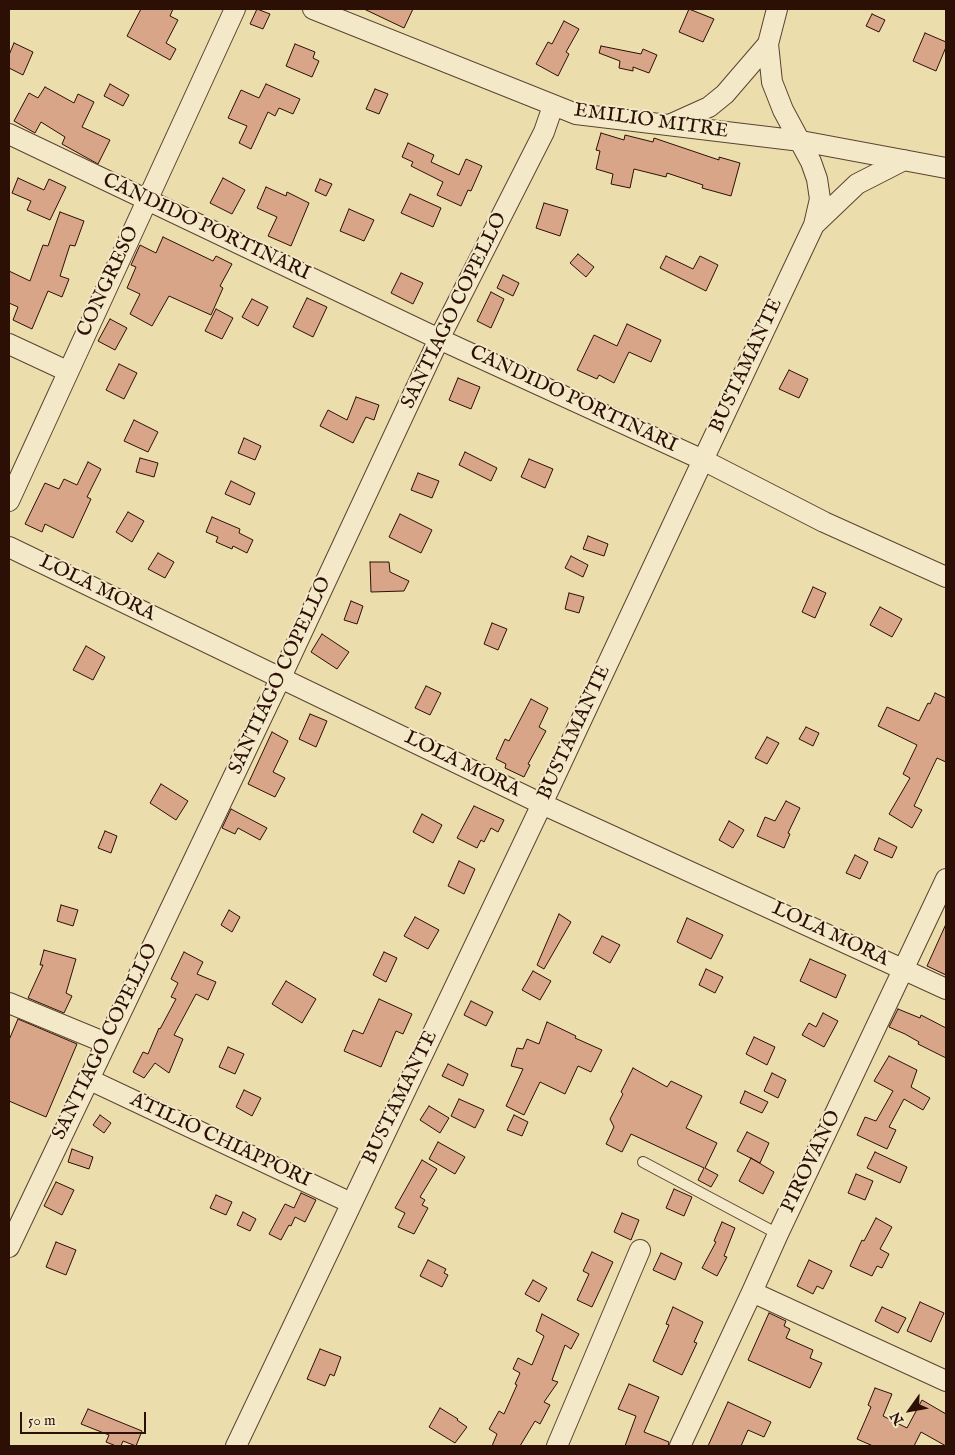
<!DOCTYPE html>
<html>
<head>
<meta charset="utf-8">
<style>
	body { margin:0 }
	#map { position:relative; width:955px; height:1455px; overflow:hidden; background:#ecddac; font-family:"IM FELL English",serif }
	canvas { display:block }
	.frame { position:absolute; inset:0; border:10px solid #2c1006; pointer-events:none }
	.north { position:absolute; left:885px; top:1385px; width:50px; height:50px; -webkit-text-stroke:4px #f3e9c9; paint-order:stroke; rotate:238deg; font-size:14px; font-weight:700; line-height:20px; text-align:center; color:#2c1006 }
	.north::after { content:''; display:block; margin:auto; width:18px; height:22px; background:#2c1006; clip-path:polygon(50% 0,100% 100%,50% 72%,0 100%) }
	.scale { position:absolute; left:20px; top:1412px; width:126px; height:22px; box-sizing:border-box; border:2px solid #2c1006; border-top:0; padding-left:6px; font-size:15px; line-height:18px; white-space:nowrap; color:#2c1006; -webkit-text-stroke:4px #f3e9c9; paint-order:stroke }
</style>
</head>
<body>
<div id="map">
<canvas width="955" height="1455"></canvas>
<div class="frame"></div>
<div class="north">N</div>
<div class="scale">50 m</div>
</div>
<script>
const context = document.querySelector('canvas').getContext('2d');
context.lineJoin = 'round';
function fillPath(path, color) { context.fillStyle = color; context.fill(path, 'evenodd'); }
const poly = rows => new Path2D(rows.map(r => 'M' + r).join(''));
function strokePath(path, color, width, dash) { context.strokeStyle = color; context.lineWidth = width; context.lineCap = dash ? 'butt' : 'round'; context.setLineDash(dash || []); context.stroke(path); }
function label(font, color, halo, rows, align = 'center') {
  context.font = font + ' "IM FELL English",serif'; context.lineWidth = 4; context.setLineDash([]); context.textBaseline = 'middle'; context.strokeStyle = halo; context.fillStyle = color; for (const [text, x, y, turn = 0] of rows) {
    context.save(); context.translate(x, y); context.rotate((+turn || 0) * Math.PI / 180); context.textAlign = isNaN(turn) ? turn : align; if (halo) context.strokeText(text, 0, 0); context.fillText(text, 0, 0); context.restore();
  }
}
const building = poly([
	[141,9,173,9,170,16,178,20,166,43,176,49,170,60,127,36,141,9],
	[257,9,270,14,263,29,250,24,257,9],
	[364,9,413,9,404,28,364,9],
	[689,9,714,19,703,42,679,32,689,9],
	[872,14,885,20,879,32,866,26,872,14],
	[564,21,579,29,566,52,569,54,558,76,536,64,548,42,552,44,564,21],
	[925,33,946,42,946,47,936,71,913,61,925,33],
	[14,43,33,52,23,75,9,68,9,55,14,43],
	[295,44,315,52,313,58,319,61,312,77,286,66,295,44],
	[601,46,641,54,643,49,657,55,649,73,633,67,633,71,619,68,620,61,599,53,601,46],
	[110,84,129,95,123,106,104,96,110,84],
	[266,84,300,99,293,114,279,108,275,116,268,112,251,149,239,143,247,126,228,118,241,90,259,98,266,84],
	[45,87,74,103,78,94,94,102,82,127,110,140,98,164,62,144,65,137,41,122,35,133,14,121,29,93,38,98,45,87],
	[375,89,388,94,379,114,366,109,375,89],
	[601,133,624,140,625,135,653,142,654,138,719,160,719,157,740,163,731,196,702,188,703,185,667,173,666,177,634,169,630,188,611,184,613,174,596,169,600,151,596,150,601,133],
	[408,143,434,155,431,162,459,175,466,159,482,166,471,191,468,190,461,206,437,195,443,182,411,166,413,162,402,157,408,143],
	[18,178,44,190,49,179,66,187,50,220,27,210,31,201,12,193,18,178],
	[223,178,245,190,232,214,210,203,223,178],
	[320,179,332,184,326,196,315,191,320,179],
	[266,187,286,196,287,192,309,203,291,246,268,236,277,217,257,208,266,187],
	[410,194,441,208,433,227,401,213,410,194],
	[544,203,568,210,560,236,536,228,544,203],
	[349,209,374,220,364,241,340,231,349,209],
	[60,212,84,221,75,246,70,245,60,276,69,279,62,297,48,291,32,329,13,320,18,307,9,303,9,271,30,281,43,245,48,246,60,212],
	[163,237,213,261,216,256,232,264,220,286,223,288,211,315,169,296,152,326,130,314,140,294,127,288,136,267,131,265,140,245,156,253,163,237],
	[578,254,594,267,586,277,570,263,578,254],
	[666,256,693,269,700,256,718,265,706,291,660,268,666,256],
	[401,273,423,283,413,304,391,293,401,273],
	[503,275,519,283,513,296,497,288,503,275],
	[491,292,504,299,491,328,477,321,491,292],
	[307,298,327,307,313,337,293,327,307,298],
	[252,299,268,307,258,326,242,317,252,299],
	[216,309,233,318,222,339,205,331,216,309],
	[110,319,127,328,115,350,98,341,110,319],
	[627,324,661,340,651,362,629,352,614,383,599,375,597,379,577,370,594,335,617,346,627,324],
	[119,364,137,373,124,399,106,390,119,364],
	[789,370,808,379,799,398,779,389,789,370],
	[458,378,480,387,471,409,449,400,458,378],
	[356,397,379,405,374,420,366,417,353,443,320,426,328,410,347,420,356,397],
	[134,420,158,432,148,452,124,441,134,420],
	[244,438,261,446,255,460,238,453,244,438],
	[465,452,497,468,491,481,459,465,465,452],
	[140,458,158,463,154,477,136,472,140,458],
	[529,459,553,469,545,488,521,477,529,459],
	[88,462,101,469,87,497,91,499,73,538,45,524,42,532,25,524,45,483,59,489,64,479,77,485,88,462],
	[418,473,439,481,432,498,411,490,418,473],
	[231,481,255,493,250,505,225,494,231,481],
	[128,512,144,521,132,542,116,532,128,512],
	[400,514,432,530,421,553,389,537,400,514],
	[212,517,240,529,239,533,253,540,247,553,233,546,232,549,216,542,218,537,206,532,212,517],
	[588,536,608,544,604,556,583,549,588,536],
	[158,553,174,562,165,578,148,569,158,553],
	[571,556,588,565,583,577,565,568,571,556],
	[370,562,389,562,390,572,409,581,404,591,371,592,370,562],
	[813,587,826,593,815,618,802,612,813,587],
	[569,593,584,597,579,613,565,609,569,593],
	[351,601,363,606,357,624,344,620,351,601],
	[880,607,902,619,892,637,870,625,880,607],
	[492,623,507,629,498,650,484,644,492,623],
	[322,634,349,652,337,669,311,652,322,634],
	[86,646,105,657,93,680,73,670,86,646],
	[426,686,441,693,430,715,415,708,426,686],
	[935,693,946,698,946,762,937,758,914,806,922,810,912,828,889,814,910,778,903,774,917,745,878,726,887,707,919,721,928,703,930,704,935,693],
	[531,699,548,708,539,727,546,731,528,764,530,765,524,777,505,768,506,764,496,759,505,739,509,741,531,699],
	[310,714,327,721,316,747,299,739,310,714],
	[806,727,819,733,813,746,799,739,806,727],
	[272,732,288,741,273,772,285,778,275,797,248,784,272,732],
	[767,737,779,743,767,764,755,758,767,737],
	[161,784,188,801,176,820,150,803,161,784],
	[786,801,800,808,788,833,790,834,784,848,757,836,765,817,775,821,786,801],
	[474,806,504,820,498,832,491,828,484,842,481,840,477,848,457,838,474,806],
	[231,809,267,828,260,840,238,828,235,834,222,828,231,809],
	[422,814,442,825,433,843,413,832,422,814],
	[729,821,744,830,733,848,719,840,729,821],
	[105,831,117,836,111,853,98,848,105,831],
	[879,838,897,847,892,858,874,850,879,838],
	[855,855,868,862,860,879,846,873,855,855],
	[459,861,475,869,464,894,448,886,459,861],
	[61,905,78,910,73,926,57,921,61,905],
	[229,910,240,917,232,932,221,925,229,910],
	[559,914,571,922,544,969,537,965,559,914],
	[415,917,439,930,428,949,404,936,415,917],
	[687,918,723,935,711,959,677,942,687,918],
	[946,924,946,975,927,966,946,924],
	[602,936,620,945,610,963,593,953,602,936],
	[44,950,76,959,66,993,72,996,64,1013,28,998,43,965,40,965,44,950],
	[184,952,203,962,197,974,216,982,208,1000,196,994,174,1035,183,1039,169,1073,155,1063,144,1078,133,1072,143,1052,148,1054,159,1028,160,1029,176,999,171,997,178,983,171,979,184,952],
	[384,952,397,958,386,982,373,975,384,952],
	[810,959,846,975,836,998,800,981,810,959],
	[706,969,723,977,715,993,699,985,706,969],
	[533,971,551,981,540,1000,522,990,533,971],
	[286,981,316,999,302,1023,272,1004,286,981],
	[379,999,412,1014,403,1034,396,1031,381,1067,344,1051,353,1030,363,1034,379,999],
	[471,1001,493,1012,486,1026,464,1015,471,1001],
	[898,1009,920,1018,921,1015,946,1028,946,1058,918,1044,919,1042,905,1034,889,1027,898,1009],
	[823,1013,838,1021,824,1047,802,1035,809,1023,816,1027,823,1013],
	[18,1019,77,1044,46,1117,9,1101,9,1040,18,1019],
	[547,1022,576,1036,575,1038,602,1050,591,1072,578,1066,565,1094,540,1082,524,1115,506,1106,523,1069,511,1066,517,1048,523,1049,527,1039,539,1044,547,1022],
	[754,1037,775,1047,767,1065,746,1054,754,1037],
	[228,1047,244,1054,235,1074,219,1067,228,1047],
	[889,1056,917,1070,911,1087,930,1098,923,1110,904,1099,889,1127,896,1130,887,1149,857,1135,865,1117,876,1121,893,1091,874,1081,889,1056],
	[448,1064,468,1074,463,1086,442,1076,448,1064],
	[633,1068,667,1087,671,1081,702,1096,686,1128,717,1143,705,1168,718,1175,711,1187,698,1180,704,1168,631,1134,622,1152,606,1144,614,1127,610,1119,623,1094,621,1092,633,1068],
	[772,1073,786,1080,778,1098,764,1091,772,1073],
	[244,1090,261,1098,252,1116,236,1107,244,1090],
	[745,1091,768,1102,762,1113,740,1103,745,1091],
	[459,1099,484,1110,475,1128,451,1116,459,1099],
	[429,1106,449,1118,440,1133,420,1120,429,1106],
	[100,1115,111,1123,104,1133,93,1125,100,1115],
	[514,1115,528,1122,522,1136,507,1130,514,1115],
	[747,1132,769,1143,760,1163,737,1151,747,1132],
	[438,1142,465,1157,455,1174,429,1159,438,1142],
	[72,1149,93,1157,89,1169,68,1162,72,1149],
	[875,1152,907,1167,900,1183,867,1168,875,1152],
	[751,1158,774,1172,763,1194,739,1181,751,1158],
	[422,1160,437,1169,420,1197,425,1200,422,1205,428,1208,414,1234,398,1227,405,1213,395,1208,422,1160],
	[856,1174,873,1181,865,1200,848,1193,856,1174],
	[56,1182,74,1190,62,1215,44,1206,56,1182],
	[674,1189,692,1197,684,1216,666,1208,674,1189],
	[301,1193,316,1200,305,1222,295,1217,291,1226,289,1225,281,1240,269,1234,285,1204,294,1208,301,1193],
	[216,1195,232,1202,226,1215,210,1208,216,1195],
	[243,1212,256,1219,250,1231,237,1225,243,1212],
	[622,1213,639,1220,631,1240,614,1232,622,1213],
	[876,1218,892,1227,880,1249,889,1254,882,1268,877,1266,872,1276,850,1266,862,1240,864,1241,876,1218],
	[722,1222,735,1228,724,1256,727,1257,717,1276,702,1268,716,1242,714,1241,722,1222],
	[56,1242,76,1250,66,1275,46,1267,56,1242],
	[592,1252,613,1262,592,1307,577,1300,589,1274,583,1271,592,1252],
	[661,1253,682,1263,675,1280,653,1270,661,1253],
	[428,1260,446,1269,444,1273,448,1275,442,1287,420,1276,428,1260],
	[809,1260,832,1271,823,1289,817,1286,813,1294,797,1286,809,1260],
	[533,1280,547,1288,539,1302,525,1294,533,1280],
	[920,1302,944,1313,931,1342,907,1331,920,1302],
	[673,1307,703,1322,694,1342,697,1343,682,1375,653,1361,669,1325,666,1324,673,1307],
	[882,1307,906,1318,898,1333,875,1321,882,1307],
	[769,1313,786,1321,784,1326,790,1329,786,1338,813,1350,810,1358,822,1363,810,1388,748,1360,769,1313],
	[542,1314,579,1334,571,1349,565,1345,552,1380,558,1382,544,1402,550,1405,540,1424,535,1421,520,1446,492,1446,497,1434,489,1429,499,1411,504,1414,517,1385,515,1384,520,1373,513,1369,518,1358,532,1365,544,1336,536,1331,542,1314],
	[320,1349,341,1357,334,1376,330,1374,325,1386,307,1379,320,1349],
	[629,1384,659,1397,644,1432,669,1442,668,1446,625,1446,636,1416,618,1409,629,1384],
	[875,1388,892,1394,883,1416,907,1428,922,1400,946,1414,946,1446,921,1432,914,1446,873,1446,857,1439,871,1407,868,1405,875,1388],
	[728,1402,771,1422,764,1437,748,1430,741,1446,708,1446,728,1402],
	[440,1408,458,1419,457,1420,467,1427,455,1443,429,1427,440,1408],
	[88,1409,142,1431,136,1446,123,1441,121,1446,116,1446,106,1442,109,1435,81,1424,88,1409]
]);
fillPath(building, '#d9a588');
strokePath(building, '#2c1006', 1);
const service = poly([
	[643,1162,778,1234]
]);
const minor = poly([
	[313,9,576,114,801,141,946,168],
	[669,125,709,107,725,94,768,44],
	[9,134,439,339,703,460,824,522,946,577],
	[814,225,857,184,904,160],
	[9,344,67,371],
	[9,501,235,9],
	[9,547,542,804,946,989],
	[9,1003,106,1043],
	[88,1079,351,1203],
	[9,1247,281,677,439,339,544,132,553,106],
	[752,1292,946,1381],
	[236,1446,542,804,703,460,814,225,820,199,817,179,811,162,783,110,772,82,768,44,777,9],
	[557,1446,640,1250],
	[680,1446,752,1292,778,1234,946,879]
]);
strokePath(service, '#5c4330', 12);
strokePath(minor, '#5c4330', 22);
strokePath(service, '#f3e9c9', 10);
strokePath(minor, '#f3e9c9', 20);
label('20px', '#2c1006', '#f3e9c9', [
	["EMILIO MITRE",651,122,8],
	["CANDIDO PORTINARI",206,228,25],
	["CONGRESO",109,282,-65],
	["SANTIAGO COPELLO",455,311,-64],
	["BUSTAMANTE",747,366,-65],
	["CANDIDO PORTINARI",573,400,25],
	["LOLA MORA",97,589,26],
	["SANTIAGO COPELLO",281,676,-65],
	["BUSTAMANTE",575,733,-65],
	["LOLA MORA",462,765,26],
	["LOLA MORA",830,935,25],
	["SANTIAGO COPELLO",106,1042,-64],
	["BUSTAMANTE",401,1098,-64],
	["ATILIO CHIAPPORI",220,1141,25],
	["PIROVANO",812,1162,-64]
]);
</script>
</body>
</html>
